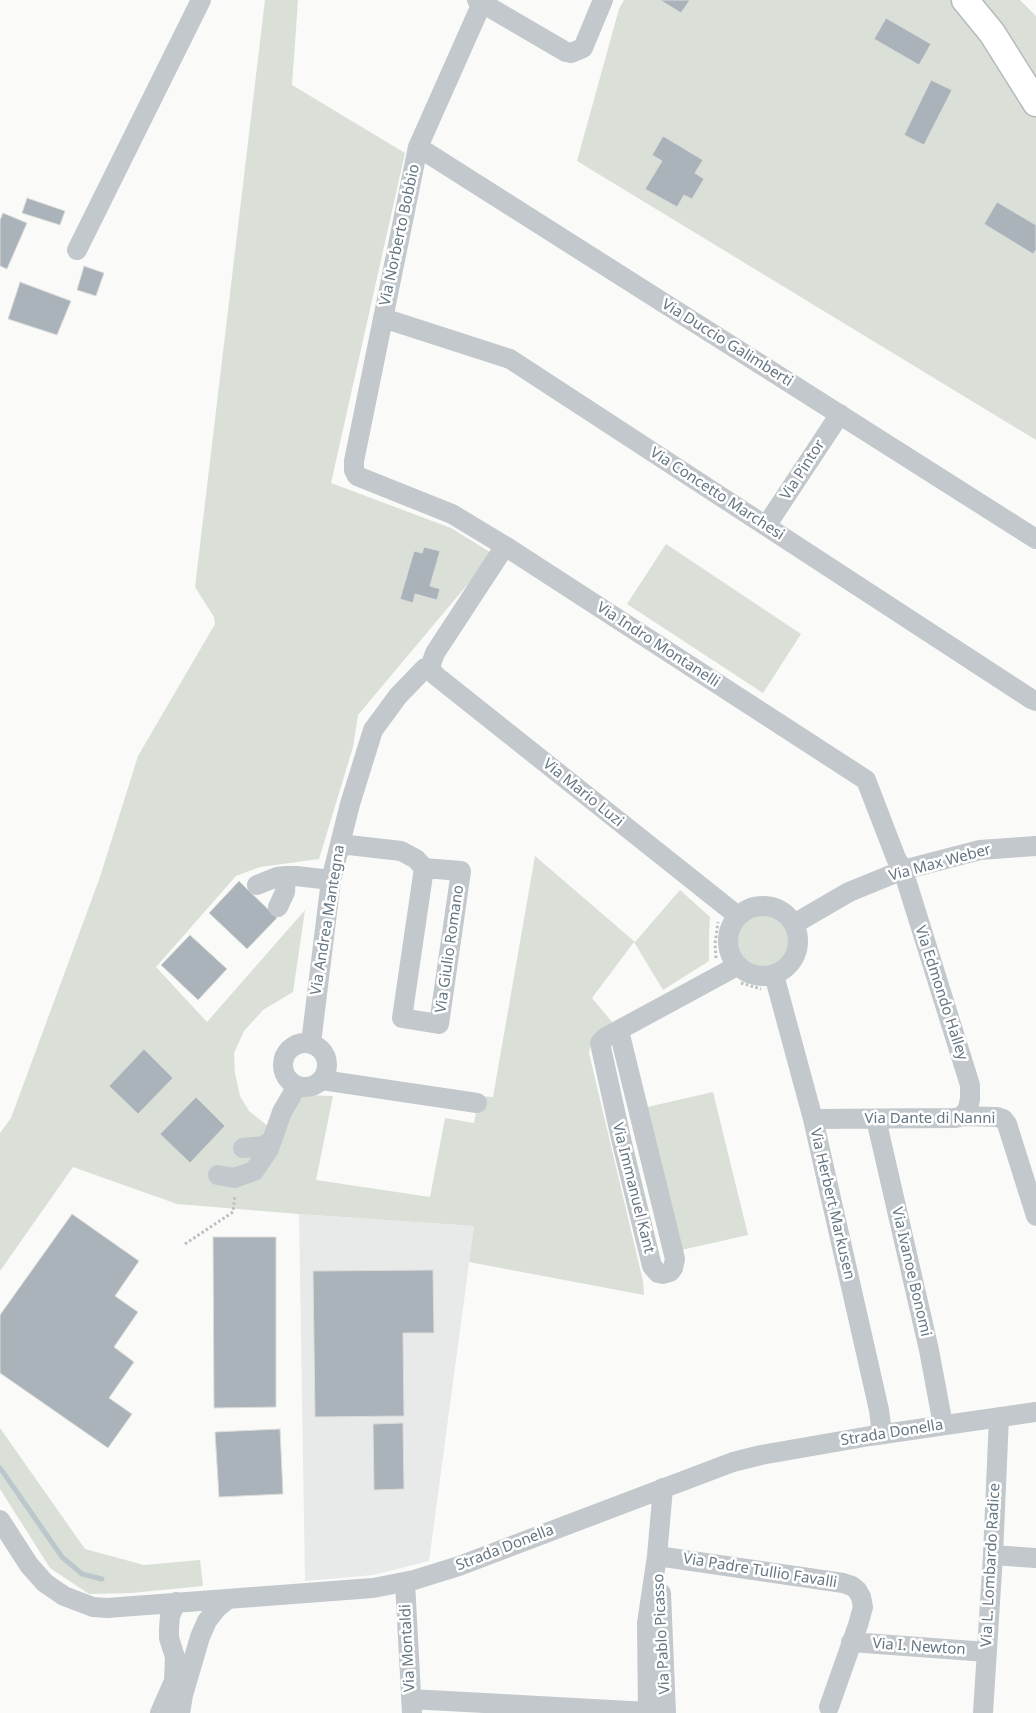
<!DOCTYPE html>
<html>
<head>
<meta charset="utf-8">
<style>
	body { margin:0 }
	canvas { display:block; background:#fafaf8 }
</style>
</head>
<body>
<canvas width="1036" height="1713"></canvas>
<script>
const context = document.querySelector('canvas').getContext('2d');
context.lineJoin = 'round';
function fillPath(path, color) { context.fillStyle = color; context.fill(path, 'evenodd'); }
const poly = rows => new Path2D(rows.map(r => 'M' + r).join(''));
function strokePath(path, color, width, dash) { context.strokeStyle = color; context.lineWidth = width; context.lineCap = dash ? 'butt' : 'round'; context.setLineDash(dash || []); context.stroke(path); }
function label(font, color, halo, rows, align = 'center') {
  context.font = font + ' "Noto Sans",sans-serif'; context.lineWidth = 5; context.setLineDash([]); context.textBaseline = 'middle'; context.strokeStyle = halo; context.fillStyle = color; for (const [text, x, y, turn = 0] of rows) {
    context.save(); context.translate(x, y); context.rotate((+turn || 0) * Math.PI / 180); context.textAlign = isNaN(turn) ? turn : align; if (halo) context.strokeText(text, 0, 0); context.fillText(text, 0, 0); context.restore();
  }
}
fillPath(poly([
	[299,1214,474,1226,429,1561,373,1575,305,1581]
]), '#e8e9e9');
fillPath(poly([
	[265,0,298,0,292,85,405,153,331,483,451,528,493,554,358,715,353,747,319,859,260,867,236,876,156,967,207,1022,305,910,293,992,263,1010,244,1031,234,1053,235,1073,240,1096,249,1111,269,1127,286,1091,303,1095,333,1096,316,1180,430,1197,445,1118,474,1123,479,1096,493,1097,535,856,635,942,680,890,710,917,709,936,709,961,663,990,634,942,592,998,612,1022,592,1039,589,1053,643,1281,644,1295,469,1262,474,1226,299,1214,177,1204,73,1167,0,1271,0,1133,11,1118,100,877,138,756,215,624,214,617,195,587],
	[624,0,1020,0,1036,16,1036,440,577,161,619,9],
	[666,544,801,634,763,693,627,604],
	'733 940a30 30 0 1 1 60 0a30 30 0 1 1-60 0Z',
	[713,1092,748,1235,677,1251,643,1108],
	[0,1428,85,1549,144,1565,200,1560,203,1586,131,1593,89,1594,50,1568,0,1489]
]), '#dadfd7');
strokePath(poly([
	[0,1468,62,1557,82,1574,102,1579]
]), '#bbc7cb', 5);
const building = poly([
	[660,0,690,0,681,13,660,0],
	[886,18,931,44,919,65,874,39,886,18],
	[931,80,952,90,924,145,904,135,931,80],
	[663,136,703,160,695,173,704,179,692,199,684,195,677,207,645,189,662,161,652,155,663,136],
	[27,198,65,211,60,225,22,213,27,198],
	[997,202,1036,225,1036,250,1033,254,984,224,997,202],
	[3,213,27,223,7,269,0,266,0,220,3,213],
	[84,266,104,273,96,296,77,290,84,266],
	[20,282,71,301,57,335,8,319,20,282],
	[424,547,440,551,430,586,440,589,437,600,415,594,413,603,400,599,414,551,422,553,424,547],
	[239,881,277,918,247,949,209,913,239,881],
	[190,935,227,969,198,1000,161,965,190,935],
	[144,1049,173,1078,138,1114,109,1086,144,1049],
	[196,1097,225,1126,190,1163,160,1134,196,1097],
	[72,1214,139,1261,115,1296,138,1312,114,1347,134,1362,109,1398,132,1414,108,1448,0,1373,0,1315,72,1214],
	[213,1237,276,1237,276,1407,214,1408,213,1237],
	[433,1270,434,1333,403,1333,404,1416,315,1417,313,1271,433,1270],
	[403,1423,404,1489,374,1490,373,1424,403,1423],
	[280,1429,283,1494,219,1497,215,1432,280,1429]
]);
fillPath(building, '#aab3b9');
strokePath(building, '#dcdcda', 1);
const major = poly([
	[965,0,992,33,1036,103]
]);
strokePath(major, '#b5babe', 29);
strokePath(poly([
	[716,958,715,944,718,922],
	[741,983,761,989],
	[185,1244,233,1212,235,1195]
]), '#bbbfc2', 3, [2.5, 2.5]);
strokePath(poly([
	[477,0,566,52,571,53,583,48,603,0],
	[482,3,418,147,354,461,354,470,357,476,452,514,505,546,866,780,896,858,903,870,970,1085,970,1099,968,1108,963,1116],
	[418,147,1036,539],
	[77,250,201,0],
	[383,318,510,359,1031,699,1036,701],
	[766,526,840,414],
	[430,667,435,675,738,916],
	[340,844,401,851,416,859,424,868,461,871,439,1024,402,1018,424,868],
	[257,885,277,877,286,876,296,876,331,880],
	'728 941a35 35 0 1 1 70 0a35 35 0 1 1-70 0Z',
	[278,907,285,892,286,876],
	[794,924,849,892,903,870,980,850,1036,846],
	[774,975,813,1119,879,1410,882,1434],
	[619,1031,675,1259,673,1268,670,1272,663,1274,658,1273,652,1266,622,1143,600,1043,606,1037,737,966],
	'283 1065a22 22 0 1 1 44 0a22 22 0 1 1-44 0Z',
	[311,1043,331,880,350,804,373,730,398,696,425,668,430,667,435,653,505,546],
	[322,1080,477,1103],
	[813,1119,955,1118,963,1116,997,1117,1003,1119,1007,1124,1036,1216],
	[876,1119,929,1350,943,1425],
	[243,1148,264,1146,272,1140],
	[218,1175,234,1178,254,1171,269,1149,282,1112,297,1086],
	[0,1520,29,1565,45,1583,64,1596,93,1607,107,1608,373,1588,414,1580,459,1566,733,1462,761,1455,870,1436,1036,1412],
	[993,1555,1036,1558],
	[657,1556,843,1583,852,1586,857,1590,861,1597,863,1607,858,1625,829,1707],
	[405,1582,412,1713],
	[661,1593,666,1713],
	[851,1642,987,1652],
	[411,1699,666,1713],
	[160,1713,174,1681,175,1657,169,1638,169,1628,170,1616,176,1602],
	[180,1713,183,1695,200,1637,207,1621,217,1608,228,1599],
	[648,1713,647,1623,657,1556,663,1488],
	[983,1713,993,1555,999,1417]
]), '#c3c8cc', 20);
strokePath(major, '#fff', 26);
label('15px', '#657683', '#fff', [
	["Via Norberto Bobbio",400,235,-78],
	["Via Duccio Galimberti",727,343,32],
	["Via Pintor",803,470,-57],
	["Via Concetto Marchesi",717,494,33],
	["Via Indro Montanelli",658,645,33],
	["Via Mario Luzi",583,793,39],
	["Via Max Weber",940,863,-15],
	["Via Andrea Mantegna",328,920,-81],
	["Via Giulio Romano",450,949,-82],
	["Via Edmondo Halley",941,993,72],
	["Via Dante di Nanni",930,1119],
	["Via Immanuel Kant",633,1188,76],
	["Via Herbert Markusen",832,1204,77],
	["Via Ivanoe Bonomi",911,1272,77],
	["Strada Donella",892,1433,-9],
	["Strada Donella",505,1548,-21],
	["Via L. Lombardo Radice",991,1565,-87],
	["Via Padre Tullio Favalli",760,1571,9],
	["Via Pablo Picasso",662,1634,-93],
	["Via I. Newton",919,1647,4],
	["Via Montaldi",408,1648,-93]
]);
</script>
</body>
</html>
